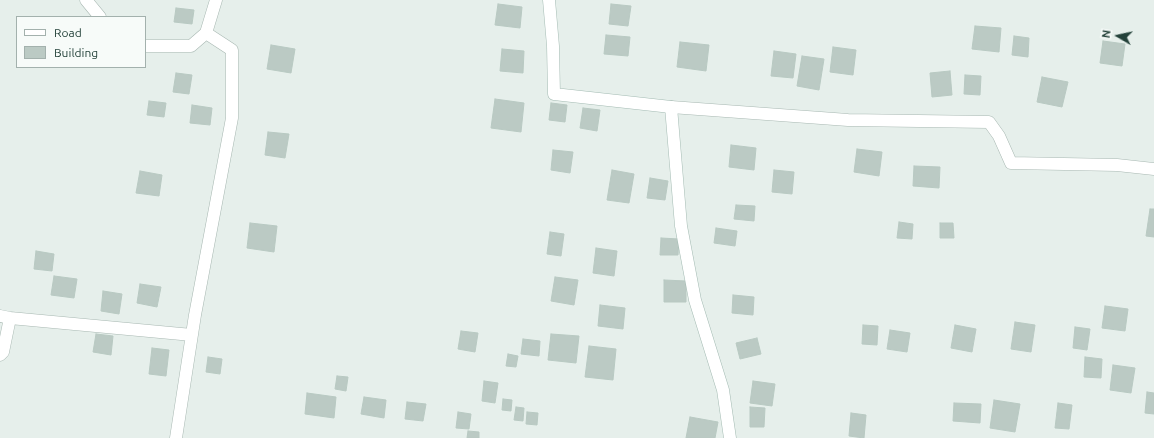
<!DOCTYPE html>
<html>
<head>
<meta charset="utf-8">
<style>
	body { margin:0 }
	#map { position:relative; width:1154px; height:438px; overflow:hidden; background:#e6efeb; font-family:Ubuntu,sans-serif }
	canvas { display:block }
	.legend { position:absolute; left:16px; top:16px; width:130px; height:52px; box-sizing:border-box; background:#f7fbf9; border:1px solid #a3b1ad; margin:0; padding:5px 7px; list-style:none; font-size:12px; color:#24423a }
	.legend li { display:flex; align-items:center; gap:8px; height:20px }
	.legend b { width:20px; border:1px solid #a3b1ad }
	.north { position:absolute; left:1098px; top:16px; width:40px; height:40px; -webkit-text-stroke:3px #f7fbf9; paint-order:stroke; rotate:279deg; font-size:11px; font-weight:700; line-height:16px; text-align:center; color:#24423a }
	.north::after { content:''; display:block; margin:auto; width:14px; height:18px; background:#24423a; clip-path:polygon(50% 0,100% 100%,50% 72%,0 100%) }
</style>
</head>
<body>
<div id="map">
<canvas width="1154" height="438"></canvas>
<ul class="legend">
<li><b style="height:5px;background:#fff"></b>Road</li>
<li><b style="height:11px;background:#bbcac4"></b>Building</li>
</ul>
<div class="north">N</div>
</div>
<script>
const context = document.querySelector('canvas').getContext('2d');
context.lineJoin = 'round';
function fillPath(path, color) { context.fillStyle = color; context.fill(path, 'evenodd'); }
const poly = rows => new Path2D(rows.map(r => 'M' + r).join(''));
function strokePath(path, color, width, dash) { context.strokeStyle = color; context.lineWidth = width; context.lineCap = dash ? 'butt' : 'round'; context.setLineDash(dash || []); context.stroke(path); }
const building = poly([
	[498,4,522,7,520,28,495,25,498,4],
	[611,4,631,6,628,26,609,24,611,4],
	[176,8,194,10,192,24,174,22,176,8],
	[975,26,1001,28,999,52,972,49,975,26],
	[606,35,630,37,628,56,604,54,606,35],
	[1014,36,1029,38,1028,57,1012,55,1014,36],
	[1103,41,1125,44,1122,66,1100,63,1103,41],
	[680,42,709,45,706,71,677,67,680,42],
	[271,45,295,49,291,73,267,69,271,45],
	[833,47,856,50,853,75,830,72,833,47],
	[502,49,524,51,523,73,500,71,502,49],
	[774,51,796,54,793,78,771,76,774,51],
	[802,56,824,59,819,90,797,86,802,56],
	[950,71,952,95,932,97,930,73,950,71],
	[176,73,192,75,189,94,173,92,176,73],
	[965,75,981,76,980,95,964,94,965,75],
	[1042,77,1068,82,1062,107,1037,102,1042,77],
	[495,99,524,103,521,132,491,128,495,99],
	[149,101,166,103,164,117,147,115,149,101],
	[551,103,567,105,565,122,549,120,551,103],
	[192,105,212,108,210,125,190,123,192,105],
	[583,108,600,110,597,131,580,128,583,108],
	[268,132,289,134,285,158,265,155,268,132],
	[731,145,756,148,754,170,729,167,731,145],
	[857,149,882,152,879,176,854,172,857,149],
	[553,150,573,152,570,173,551,170,553,150],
	[914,166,940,167,939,188,913,186,914,166],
	[612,170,634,174,629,203,607,200,612,170],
	[774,170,794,172,792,194,772,192,774,170],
	[140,171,162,175,159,196,136,193,140,171],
	[650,178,668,181,665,200,647,198,650,178],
	[736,205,755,206,754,221,734,219,736,205],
	[1150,209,1154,209,1154,237,1146,236,1150,209],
	[899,222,913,224,912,239,897,238,899,222],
	[250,223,277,226,274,252,247,248,250,223],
	[940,223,953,223,954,238,940,238,940,223],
	[716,228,737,231,735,246,714,243,716,228],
	[550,232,564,234,561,256,547,254,550,232],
	[661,238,679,239,678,255,660,255,661,238],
	[596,248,617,251,614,276,593,273,596,248],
	[36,251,54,254,52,271,34,269,36,251],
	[54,276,77,279,74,298,51,295,54,276],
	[555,277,578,280,574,305,551,301,555,277],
	[664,280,686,281,686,302,664,302,664,280],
	[140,284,161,287,157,307,137,303,140,284],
	[103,291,122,294,119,314,101,311,103,291],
	[733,295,754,297,753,315,732,313,733,295],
	[600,305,625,308,623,329,598,326,600,305],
	[1105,306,1128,309,1125,331,1102,328,1105,306],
	[1015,322,1035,325,1031,352,1011,349,1015,322],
	[863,325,878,326,877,345,862,344,863,325],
	[955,325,976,329,972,352,951,348,955,325],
	[1075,327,1090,329,1087,350,1073,348,1075,327],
	[890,330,910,333,907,352,887,349,890,330],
	[461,331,478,333,475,352,458,349,461,331],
	[96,334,113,336,111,355,93,352,96,334],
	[551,334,579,336,576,363,548,360,551,334],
	[757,338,761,354,740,359,736,343,757,338],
	[523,339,540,341,539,356,521,354,523,339],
	[589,346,616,349,613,380,585,377,589,346],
	[152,348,169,350,166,376,149,374,152,348],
	[508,354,518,356,516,367,506,366,508,354],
	[208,357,222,359,220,374,206,372,208,357],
	[1085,357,1102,359,1101,378,1084,377,1085,357],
	[1113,365,1135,368,1131,393,1110,390,1113,365],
	[337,376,348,377,346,391,335,389,337,376],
	[484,381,498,383,495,403,482,401,484,381],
	[753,381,775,384,772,406,750,403,753,381],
	[1147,392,1154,393,1154,414,1145,413,1147,392],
	[307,393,336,397,334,418,305,414,307,393],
	[364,397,386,400,384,418,361,414,364,397],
	[503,399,512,400,511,411,502,410,503,399],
	[994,400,1020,404,1015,432,990,428,994,400],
	[407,402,426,404,423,421,405,419,407,402],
	[954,403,981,404,980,423,953,421,954,403],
	[1058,403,1072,405,1069,429,1055,428,1058,403],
	[516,407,524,408,523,421,514,420,516,407],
	[750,407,765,408,764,427,750,427,750,407],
	[458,412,471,414,469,429,456,428,458,412],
	[527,412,538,413,537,425,526,424,527,412],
	[851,413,866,415,864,438,849,436,851,413],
	[690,417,718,422,715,438,686,438,690,417],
	[468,431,479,432,479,438,467,438,468,431]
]);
fillPath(building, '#bbcac4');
strokePath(building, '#b8c9c2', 1);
const street = poly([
	[86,0,100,17],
	[145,46,191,46,206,33,216,0],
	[671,107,848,120,989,122,999,136,1011,163,1117,165,1154,169],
	[0,316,10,318,3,352,0,355],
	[10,318,192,335],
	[176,438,195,315,232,118,232,50,206,33]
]);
const secondary = poly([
	[549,0,553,46,554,94,671,107,681,226,695,300,723,390,730,438]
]);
strokePath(street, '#a8b8b2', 13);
strokePath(secondary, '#a4bbb3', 13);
strokePath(street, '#fff', 12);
strokePath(secondary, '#fff', 12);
</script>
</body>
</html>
